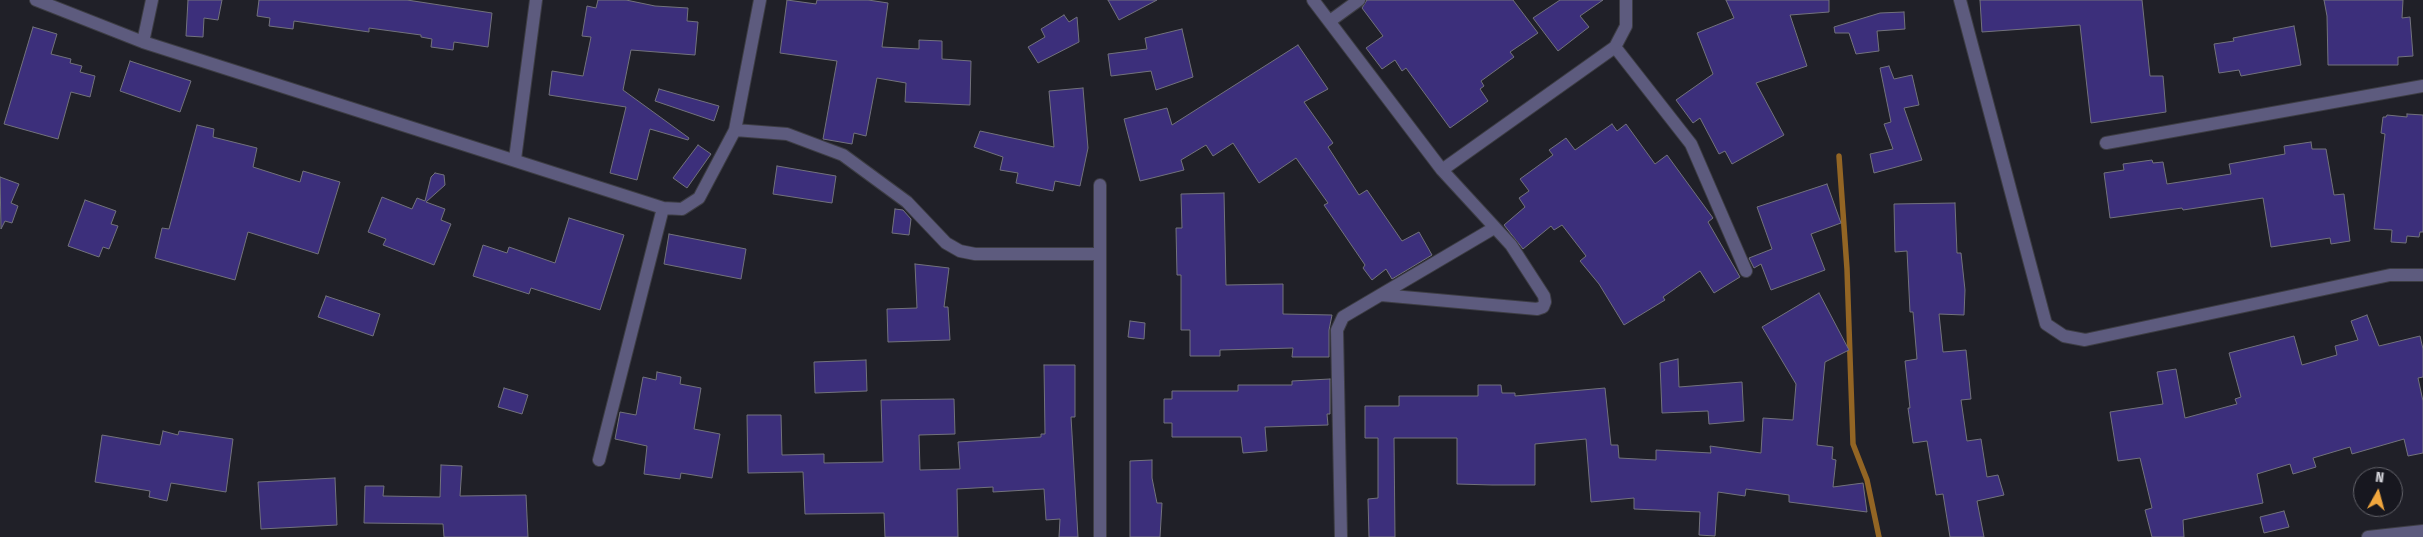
<!DOCTYPE html>
<html>
<head>
<meta charset="utf-8">
<style>
	body { margin:0 }
	#map { position:relative; width:2423px; height:537px; overflow:hidden; background:#202028; font-family:"Fira Sans Condensed",sans-serif }
	canvas { display:block }
	.north { position:absolute; left:2353px; top:467px; width:50px; height:50px; box-sizing:border-box; background:#17171f; border:1px solid #63636a; border-radius:50%; rotate:7deg; font-size:14px; font-weight:700; line-height:20px; text-align:center; color:#d4d4da }
	.north::after { content:''; display:block; margin:auto; width:18px; height:22px; background:#f0a63e; clip-path:polygon(50% 0,100% 100%,50% 72%,0 100%) }
</style>
</head>
<body>
<div id="map">
<canvas width="2423" height="537"></canvas>
<div class="north">N</div>
</div>
<script>
const context = document.querySelector('canvas').getContext('2d');
context.lineJoin = 'round';
const poly = rows => new Path2D(rows.map(r => 'M' + r).join(''));
function strokePath(path, color, width, dash) { context.strokeStyle = color; context.lineWidth = width; context.lineCap = dash ? 'butt' : 'round'; context.setLineDash(dash || []); context.stroke(path); }
function fillPath(path, color) { context.fillStyle = color; context.fill(path, 'evenodd'); }
strokePath(poly([
	[1839,156,1847,269,1853,444,1867,480,1879,537]
]), '#936524', 5.5);
const building = poly([
	[188,0,222,0,218,20,204,18,203,37,186,36,188,0],
	[259,0,407,0,492,13,488,47,454,42,453,50,431,47,432,39,421,37,421,35,369,28,369,32,294,21,293,29,269,26,270,18,257,16,259,0],
	[598,0,626,0,655,6,688,8,687,21,698,22,695,55,631,50,623,90,689,138,688,140,650,129,637,180,610,173,626,107,549,95,552,71,583,76,591,37,582,36,587,6,596,8,598,0],
	[787,0,816,4,817,0,868,0,888,3,882,47,919,49,919,40,942,41,942,59,971,61,970,105,905,102,906,83,877,78,866,136,854,133,852,144,823,139,837,61,780,53,787,0],
	[1108,0,1157,0,1119,20,1108,0],
	[1367,0,1513,0,1538,33,1510,52,1514,57,1481,81,1484,86,1480,89,1488,101,1450,128,1406,68,1402,71,1395,60,1382,69,1366,48,1383,36,1362,8,1367,0],
	[1560,0,1603,0,1580,16,1589,27,1558,51,1533,18,1560,0],
	[1726,0,1829,0,1829,12,1790,15,1807,66,1756,83,1784,135,1732,164,1725,151,1719,154,1700,118,1693,123,1676,100,1713,74,1697,33,1734,18,1726,0],
	[1980,0,2142,0,2150,76,2163,76,2166,112,2091,123,2080,25,1982,32,1980,0],
	[2324,0,2403,0,2402,18,2410,17,2413,56,2398,57,2398,65,2328,65,2327,16,2324,0],
	[1904,12,1905,29,1877,31,1879,51,1856,54,1849,33,1835,33,1834,27,1880,13,1904,12],
	[1064,15,1069,22,1077,17,1079,42,1038,63,1028,47,1045,37,1041,29,1064,15],
	[2294,26,2301,65,2241,76,2239,70,2219,73,2214,44,2234,41,2233,38,2294,26],
	[33,27,57,34,51,54,71,59,70,63,82,66,80,72,95,76,90,97,71,92,58,139,4,124,33,27],
	[1182,29,1193,77,1156,90,1151,71,1111,76,1108,54,1147,49,1145,38,1182,29],
	[1298,45,1328,89,1304,102,1333,143,1328,147,1359,195,1367,190,1402,241,1419,232,1432,255,1392,279,1386,269,1372,280,1363,268,1365,265,1324,205,1328,203,1296,158,1259,183,1233,143,1213,156,1206,145,1181,160,1184,170,1140,181,1124,119,1167,108,1172,125,1298,45],
	[130,61,191,81,180,112,120,91,130,61],
	[1889,66,1894,79,1912,75,1919,105,1904,108,1922,160,1874,173,1870,154,1893,149,1884,124,1891,122,1880,68,1889,66],
	[1083,88,1088,148,1080,186,1055,181,1053,191,1016,183,1018,173,1000,170,1003,157,974,147,980,131,1054,147,1049,91,1083,88],
	[659,89,719,106,714,121,655,101,659,89],
	[2407,114,2423,115,2423,232,2420,232,2419,237,2407,236,2406,243,2391,242,2392,230,2374,229,2385,134,2381,133,2383,117,2386,117,2387,115,2407,117,2407,114],
	[1612,124,1617,131,1626,124,1655,164,1667,155,1713,218,1708,222,1740,277,1714,293,1700,271,1663,297,1665,300,1624,325,1599,284,1580,261,1586,256,1562,225,1554,230,1551,226,1523,249,1504,225,1525,207,1519,198,1529,191,1520,179,1553,155,1549,150,1566,138,1575,150,1612,124],
	[197,125,214,129,213,137,257,148,253,167,300,182,303,171,340,182,318,254,248,232,235,280,155,258,162,228,169,229,197,125],
	[2311,142,2312,149,2326,149,2334,195,2344,194,2350,241,2331,244,2330,238,2271,247,2263,198,2183,210,2182,208,2110,218,2104,173,2124,170,2123,164,2152,160,2153,163,2163,162,2167,184,2231,174,2229,164,2285,154,2284,146,2311,142],
	[698,145,711,154,687,188,673,178,698,145],
	[777,166,836,176,832,203,773,194,777,166],
	[435,173,444,175,445,185,426,202,445,209,441,220,451,224,434,265,383,245,386,239,368,232,382,197,412,209,417,198,425,201,431,177,435,173],
	[0,177,19,184,11,203,18,206,12,223,5,221,1,229,0,177],
	[1827,184,1841,223,1811,234,1825,270,1771,290,1761,264,1754,268,1749,258,1772,249,1757,207,1827,184],
	[1224,193,1226,285,1283,284,1283,314,1332,315,1329,330,1329,357,1292,357,1293,348,1220,350,1220,356,1190,356,1190,330,1181,330,1181,275,1177,275,1176,228,1182,228,1181,194,1224,193],
	[85,200,116,211,111,224,118,226,109,249,103,247,99,257,68,246,85,200],
	[1955,203,1957,253,1961,253,1965,290,1964,315,1939,314,1943,352,1966,350,1971,399,1961,400,1967,441,1981,439,1987,477,1998,475,2004,495,1977,501,1984,537,1950,537,1943,494,1936,495,1927,441,1913,443,1908,408,1910,408,1905,361,1917,359,1913,312,1910,312,1907,251,1895,252,1894,204,1955,203],
	[895,209,903,210,911,219,909,235,892,233,895,209],
	[569,218,624,235,600,310,531,288,529,294,473,276,483,245,507,253,509,247,555,263,569,218],
	[669,234,746,249,741,279,664,264,669,234],
	[915,264,949,268,944,307,948,307,950,340,888,342,887,309,917,308,915,264],
	[1819,293,1849,350,1825,362,1817,445,1833,447,1832,459,1836,460,1833,487,1863,483,1867,512,1789,502,1789,495,1746,489,1745,496,1718,492,1715,536,1699,535,1700,512,1634,509,1634,498,1591,502,1586,439,1535,444,1535,485,1492,485,1457,484,1457,438,1394,438,1395,537,1369,537,1368,499,1378,498,1378,438,1365,438,1365,406,1399,406,1399,396,1478,396,1478,385,1501,385,1502,393,1515,393,1515,396,1605,388,1611,445,1618,445,1619,458,1656,460,1656,450,1711,453,1710,446,1761,453,1763,418,1793,420,1796,384,1762,327,1819,293],
	[326,296,380,314,373,336,318,317,326,296],
	[2367,315,2379,346,2420,336,2423,349,2423,377,2418,378,2423,401,2423,453,2408,456,2404,439,2352,454,2350,447,2313,458,2316,467,2293,474,2290,464,2257,474,2263,503,2183,520,2184,537,2152,537,2145,510,2152,508,2140,458,2118,461,2110,412,2163,404,2157,372,2176,369,2185,418,2237,404,2235,399,2241,397,2229,353,2294,336,2302,365,2337,355,2335,346,2358,340,2351,321,2367,315],
	[1130,321,1145,323,1144,339,1128,337,1130,321],
	[1678,359,1679,387,1742,382,1744,421,1709,424,1708,411,1662,413,1660,363,1678,359],
	[866,360,867,391,815,393,814,362,866,360],
	[1044,365,1075,365,1075,417,1071,417,1078,537,1059,537,1060,519,1046,520,1044,489,993,492,993,487,957,489,958,537,885,537,884,513,805,514,803,472,748,473,747,415,781,415,782,455,824,454,824,463,883,462,881,400,954,399,955,434,919,435,920,470,960,469,958,442,1041,437,1041,434,1045,434,1044,365],
	[657,372,681,377,680,384,701,388,694,429,720,434,712,478,681,473,680,479,644,474,647,446,615,439,620,412,636,415,643,377,656,380,657,372],
	[1330,379,1330,414,1327,414,1328,425,1265,427,1267,451,1243,453,1241,437,1172,437,1172,423,1164,423,1164,399,1172,399,1172,391,1238,391,1238,385,1292,385,1292,381,1330,379],
	[504,388,528,395,522,414,498,407,504,388],
	[163,431,178,435,179,431,233,439,226,492,171,483,167,501,149,497,150,491,95,482,102,435,160,445,163,431],
	[1152,460,1152,478,1157,503,1162,503,1160,537,1130,537,1130,461,1152,460],
	[441,465,462,466,460,496,526,495,528,537,444,537,443,524,364,523,365,486,384,486,383,496,440,497,441,465],
	[335,478,337,525,261,529,258,482,335,478],
	[2284,511,2289,527,2264,533,2260,517,2284,511]
]);
fillPath(building, '#3c2f7b');
strokePath(building, '#72727c', 1);
const minor = poly([
	[36,0,143,42,663,208,682,209,699,198,735,130,760,0],
	[1313,0,1442,170,1511,245,1544,296,1545,302,1543,307,1537,309,1381,295],
	[1960,0,2046,324,2064,336,2085,340,2390,275,2423,275],
	[1330,21,1359,0],
	[143,42,152,0],
	[1615,47,1691,144,1746,271],
	[735,130,787,134,843,155,907,202,946,243,960,251,975,254,1099,254],
	[2106,143,2423,86],
	[515,159,536,0],
	[1442,170,1615,47,1626,26,1626,0],
	[599,460,663,208],
	[1100,537,1100,185],
	[1341,537,1337,330,1343,317,1494,228],
	[2368,537,2423,531]
]);
strokePath(minor, '#3d3d44', 14);
strokePath(minor, '#5d5b7e', 12);
</script>
</body>
</html>
